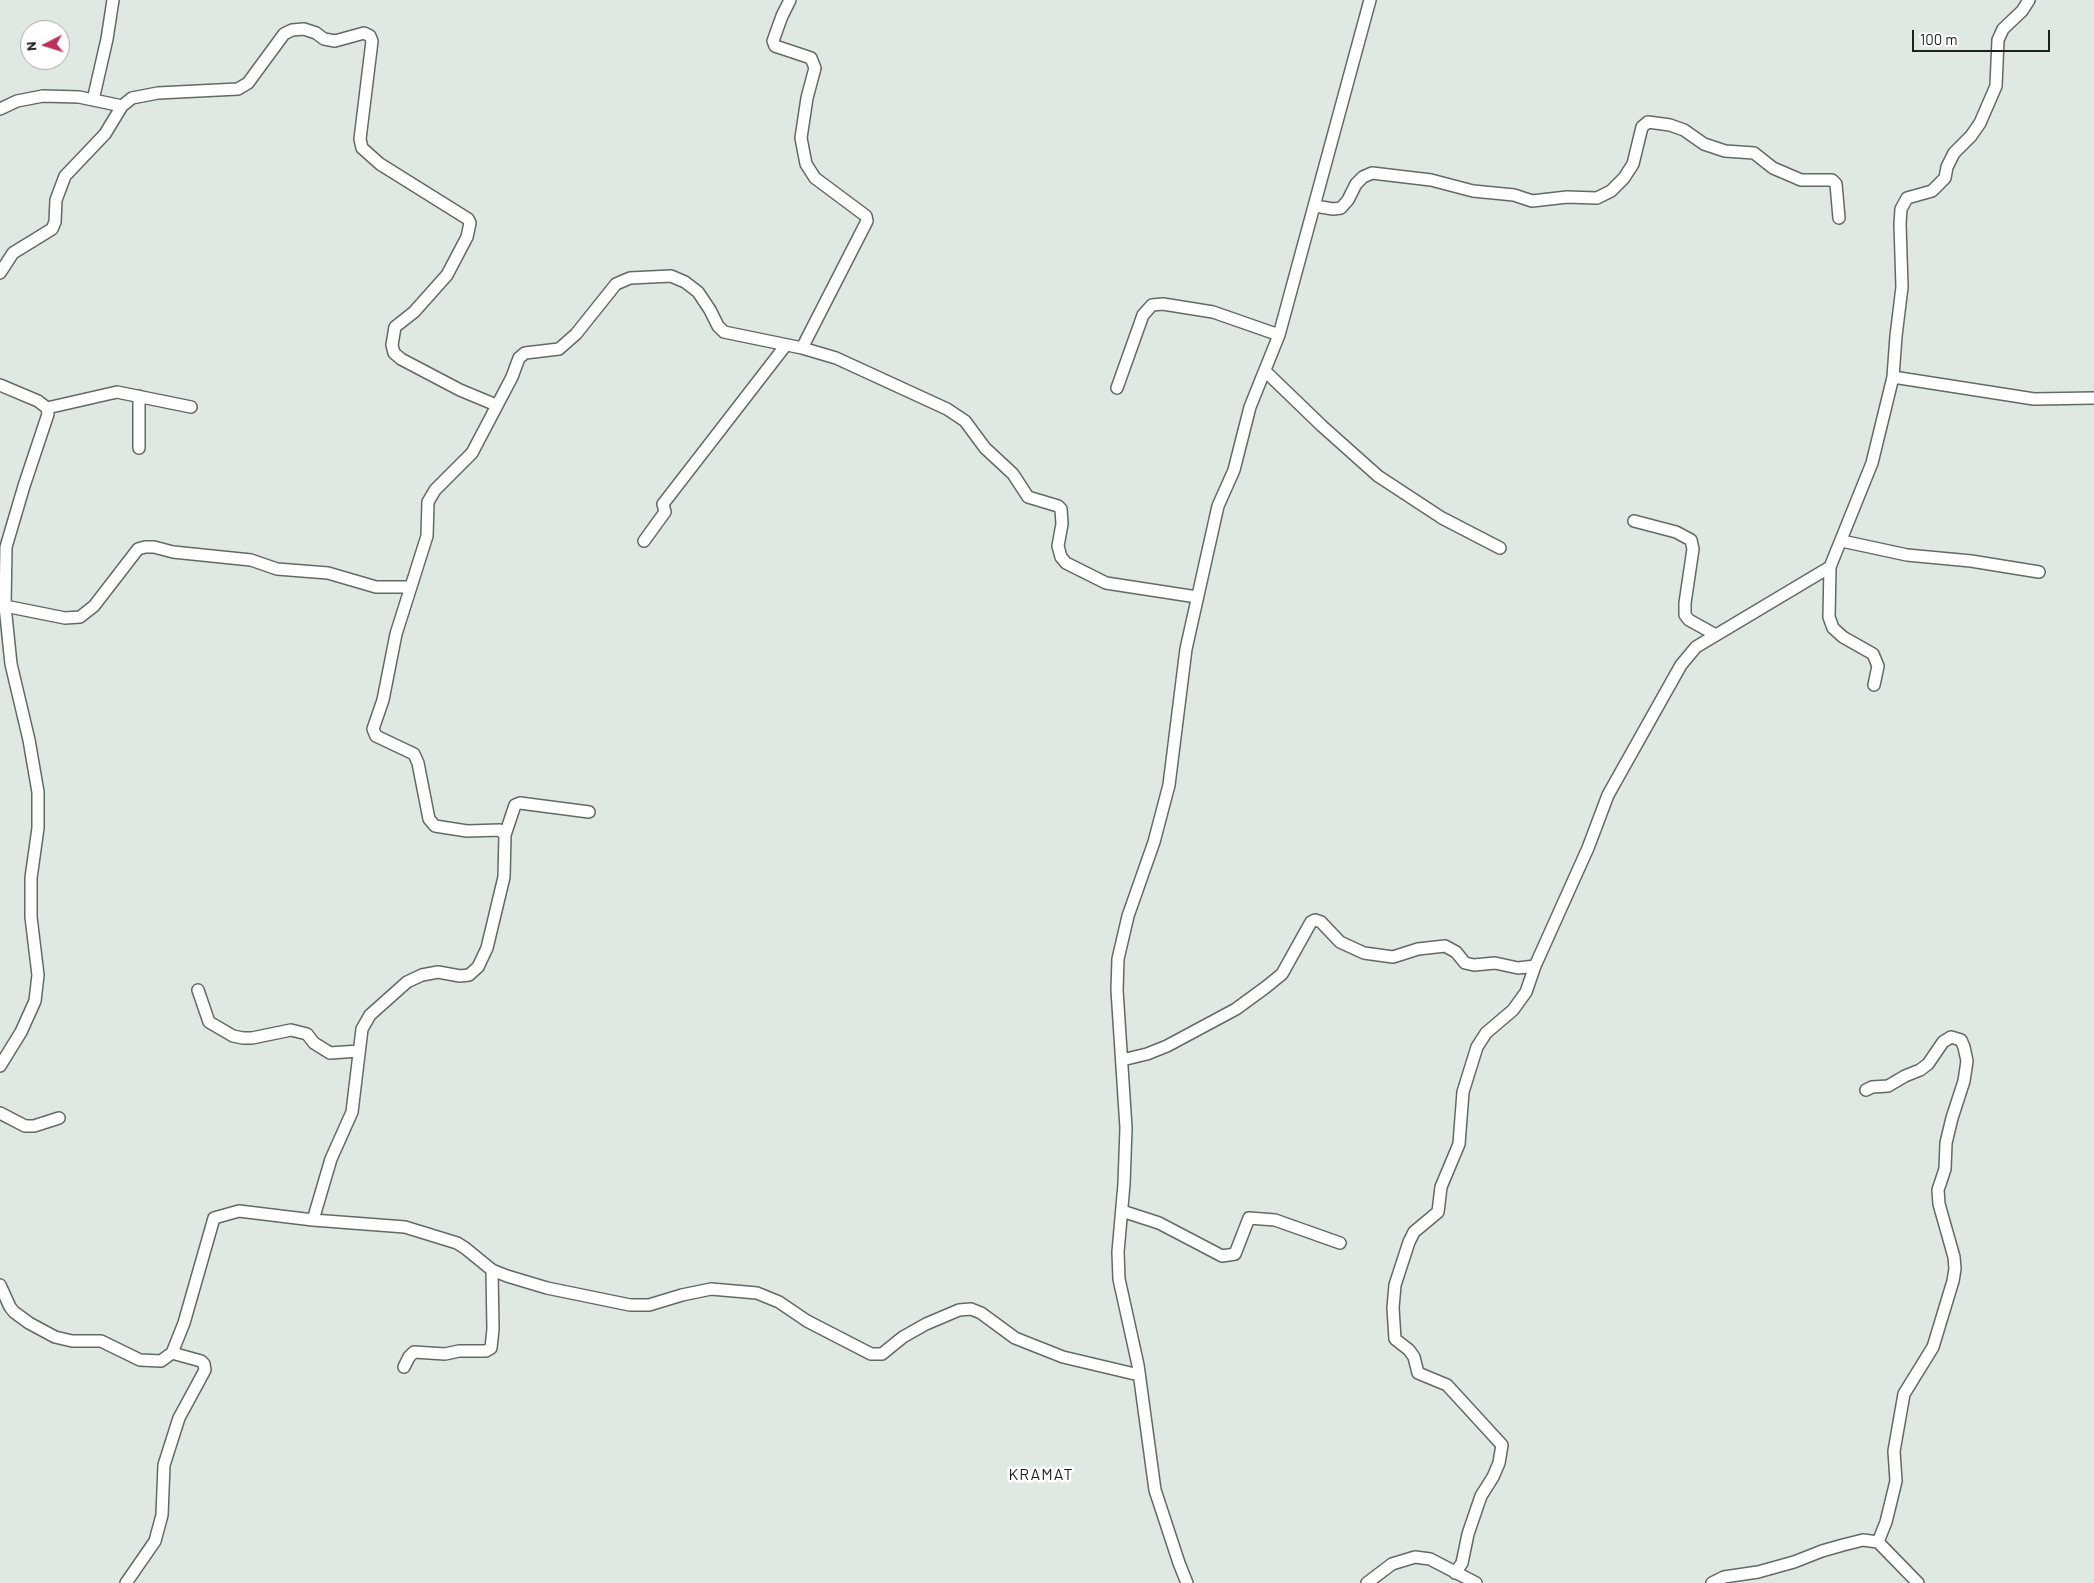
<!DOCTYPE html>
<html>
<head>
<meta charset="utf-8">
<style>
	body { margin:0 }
	#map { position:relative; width:2094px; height:1583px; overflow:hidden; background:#dfe8e3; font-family:Barlow,sans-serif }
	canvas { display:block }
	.north { position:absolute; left:20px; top:20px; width:50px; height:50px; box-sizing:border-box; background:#fff; border:1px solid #a5a6a5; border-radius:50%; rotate:265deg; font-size:14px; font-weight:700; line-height:20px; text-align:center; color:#1d201e }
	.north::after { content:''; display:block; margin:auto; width:18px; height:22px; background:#bf2f57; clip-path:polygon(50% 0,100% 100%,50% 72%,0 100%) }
	.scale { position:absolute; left:1912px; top:30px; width:138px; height:22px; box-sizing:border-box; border:2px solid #1d201e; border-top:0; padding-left:6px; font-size:15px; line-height:18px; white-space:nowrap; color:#1d201e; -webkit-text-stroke:4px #fff; paint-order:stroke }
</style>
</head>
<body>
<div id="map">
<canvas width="2094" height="1583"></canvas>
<div class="north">N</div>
<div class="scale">100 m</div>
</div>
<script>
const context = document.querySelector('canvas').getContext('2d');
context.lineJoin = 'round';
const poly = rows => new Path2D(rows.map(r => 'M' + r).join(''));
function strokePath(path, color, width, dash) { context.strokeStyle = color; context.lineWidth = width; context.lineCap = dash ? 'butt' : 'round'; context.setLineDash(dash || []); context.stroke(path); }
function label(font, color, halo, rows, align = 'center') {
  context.font = font + ' Barlow,sans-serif'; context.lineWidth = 5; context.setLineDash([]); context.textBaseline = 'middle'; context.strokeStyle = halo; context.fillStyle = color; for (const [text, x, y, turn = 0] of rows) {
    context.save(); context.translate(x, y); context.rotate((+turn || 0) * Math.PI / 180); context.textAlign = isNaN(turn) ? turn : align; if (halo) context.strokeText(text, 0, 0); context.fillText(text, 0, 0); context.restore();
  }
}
const minor = poly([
	[790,0,782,16,773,41,775,46,811,58,815,68,807,98,801,138,806,164,815,178,866,216,867,221,802,348],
	[93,100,107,39,113,0],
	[0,109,17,101,43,96,79,97,122,106,132,98,158,93,238,89,248,83,284,34,292,30,304,29,316,33,324,39,335,41,364,33,370,36,372,41,360,139,362,148,380,164,468,219,470,223,467,237,447,275,414,312,395,327,392,345,394,353,401,359,460,390,496,405],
	[1315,206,1333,209,1341,208,1348,200,1356,184,1363,177,1372,173,1431,180,1473,191,1514,195,1532,201,1567,197,1597,198,1611,191,1624,178,1633,164,1642,127,1648,122,1670,125,1684,130,1704,144,1725,151,1754,153,1773,168,1801,180,1832,180,1836,184,1839,218],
	[0,273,13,253,52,229,55,222,56,200,65,176,105,134,122,106],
	[1265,371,1322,426,1378,476,1442,518,1500,548],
	[1893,377,2034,399,2094,398],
	[0,385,38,401,47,408,48,414,24,486,6,547,5,606,11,664,29,740,38,792,38,828,31,878,31,917,38,975,35,1001,21,1032,0,1066],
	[1117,388,1143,315,1152,305,1163,304,1213,312,1279,335],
	[47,408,117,392,191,407],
	[139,448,139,396],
	[1634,521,1676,532,1691,540,1693,549,1685,603,1685,615,1689,620,1716,635],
	[644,541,665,512,663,504,786,345],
	[1842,541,1907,555,1971,561,2039,572],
	[1830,567,1829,617,1833,628,1843,637,1873,654,1878,666,1874,685],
	[0,604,5,606,65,618,80,617,94,606,138,549,145,547,154,547,173,552,251,560,277,569,328,573,376,587,410,587],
	[505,835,515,805,520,803,589,812],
	[198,990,209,1022,233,1036,243,1038,252,1038,291,1030,307,1034,314,1043,330,1053,359,1051],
	[1122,1060,1147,1054,1167,1046,1236,1009,1266,987,1282,974,1311,922,1315,920,1321,922,1340,942,1364,953,1393,957,1418,949,1445,946,1456,952,1465,963,1474,965,1495,963,1518,968,1535,966],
	[0,1113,25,1126,34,1126,59,1118],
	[1122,1211,1159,1223,1222,1256,1235,1254,1249,1218,1275,1220,1340,1243],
	[313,1220,331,1159,352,1112,362,1029,370,1015,407,982,422,975,438,972,460,976,469,975,478,967,487,948,504,877,505,835,500,830,467,831,435,826,429,819,418,763,414,754,376,736,373,729,383,700,396,634,427,536,428,502,435,490,472,453,512,377,519,358,525,353,559,349,576,334,616,284,630,278,671,276,685,282,698,292,710,310,718,326,724,332,802,348,836,358,947,409,965,421,985,448,1013,474,1028,497,1058,506,1061,509,1062,524,1058,546,1061,557,1066,563,1106,583,1197,597],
	[0,1285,10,1307,14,1312,29,1323,55,1337,72,1341,101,1341,140,1360,161,1361,172,1353,184,1323,214,1218,239,1211,313,1220,405,1227,457,1243,465,1248,492,1270,507,1276,547,1288,630,1305,649,1305,682,1295,711,1289,757,1293,779,1302,807,1321,871,1354,882,1354,903,1337,926,1324,959,1310,971,1309,981,1313,1015,1338,1063,1357,1139,1375],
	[404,1367,409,1357,414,1352,445,1354,459,1351,486,1351,491,1348,493,1329,492,1270],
	[1878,1542,1918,1583],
	[1455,1573,1462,1563,1468,1534,1481,1496,1493,1477,1499,1463,1502,1445,1447,1385,1418,1373,1414,1357,1409,1350,1395,1339,1393,1308,1395,1285,1409,1242,1414,1232,1438,1212,1441,1187,1459,1144,1463,1092,1477,1047,1486,1033,1513,1010,1526,992,1535,966,1588,848,1608,795,1681,665,1696,647,1830,567,1872,463,1893,377,1896,336,1902,287,1900,224,1901,209,1907,198,1932,191,1945,178,1947,167,1954,153,1971,136,1980,123,1996,86,1998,40,2003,29,2022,11,2029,0],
	[126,1583,155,1541,162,1515,164,1465,179,1418,205,1370,204,1364,201,1361,172,1353],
	[1187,1583,1179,1563,1155,1490,1138,1365,1119,1279,1118,1252,1124,1184,1126,1128,1117,990,1118,959,1128,916,1154,842,1169,785,1186,649,1218,506,1234,470,1250,407,1279,335,1370,0],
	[1367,1583,1392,1564,1415,1557,1430,1559,1476,1583],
	[1712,1583,1724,1577,1758,1572,1794,1562,1822,1551,1843,1545,1863,1540,1878,1542,1886,1522,1896,1481,1894,1451,1904,1394,1933,1347,1953,1281,1955,1269,1954,1257,1939,1204,1938,1190,1945,1169,1946,1143,1952,1118,1964,1081,1967,1061,1964,1047,1961,1040,1951,1037,1943,1042,1928,1064,1920,1070,1905,1076,1888,1086,1872,1087,1866,1090]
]);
strokePath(minor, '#626a65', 14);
strokePath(minor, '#fff', 11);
context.letterSpacing = '1px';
label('16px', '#1d201e', '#fff', [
	["KRAMAT",1041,1475]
]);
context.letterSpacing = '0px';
</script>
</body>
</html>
